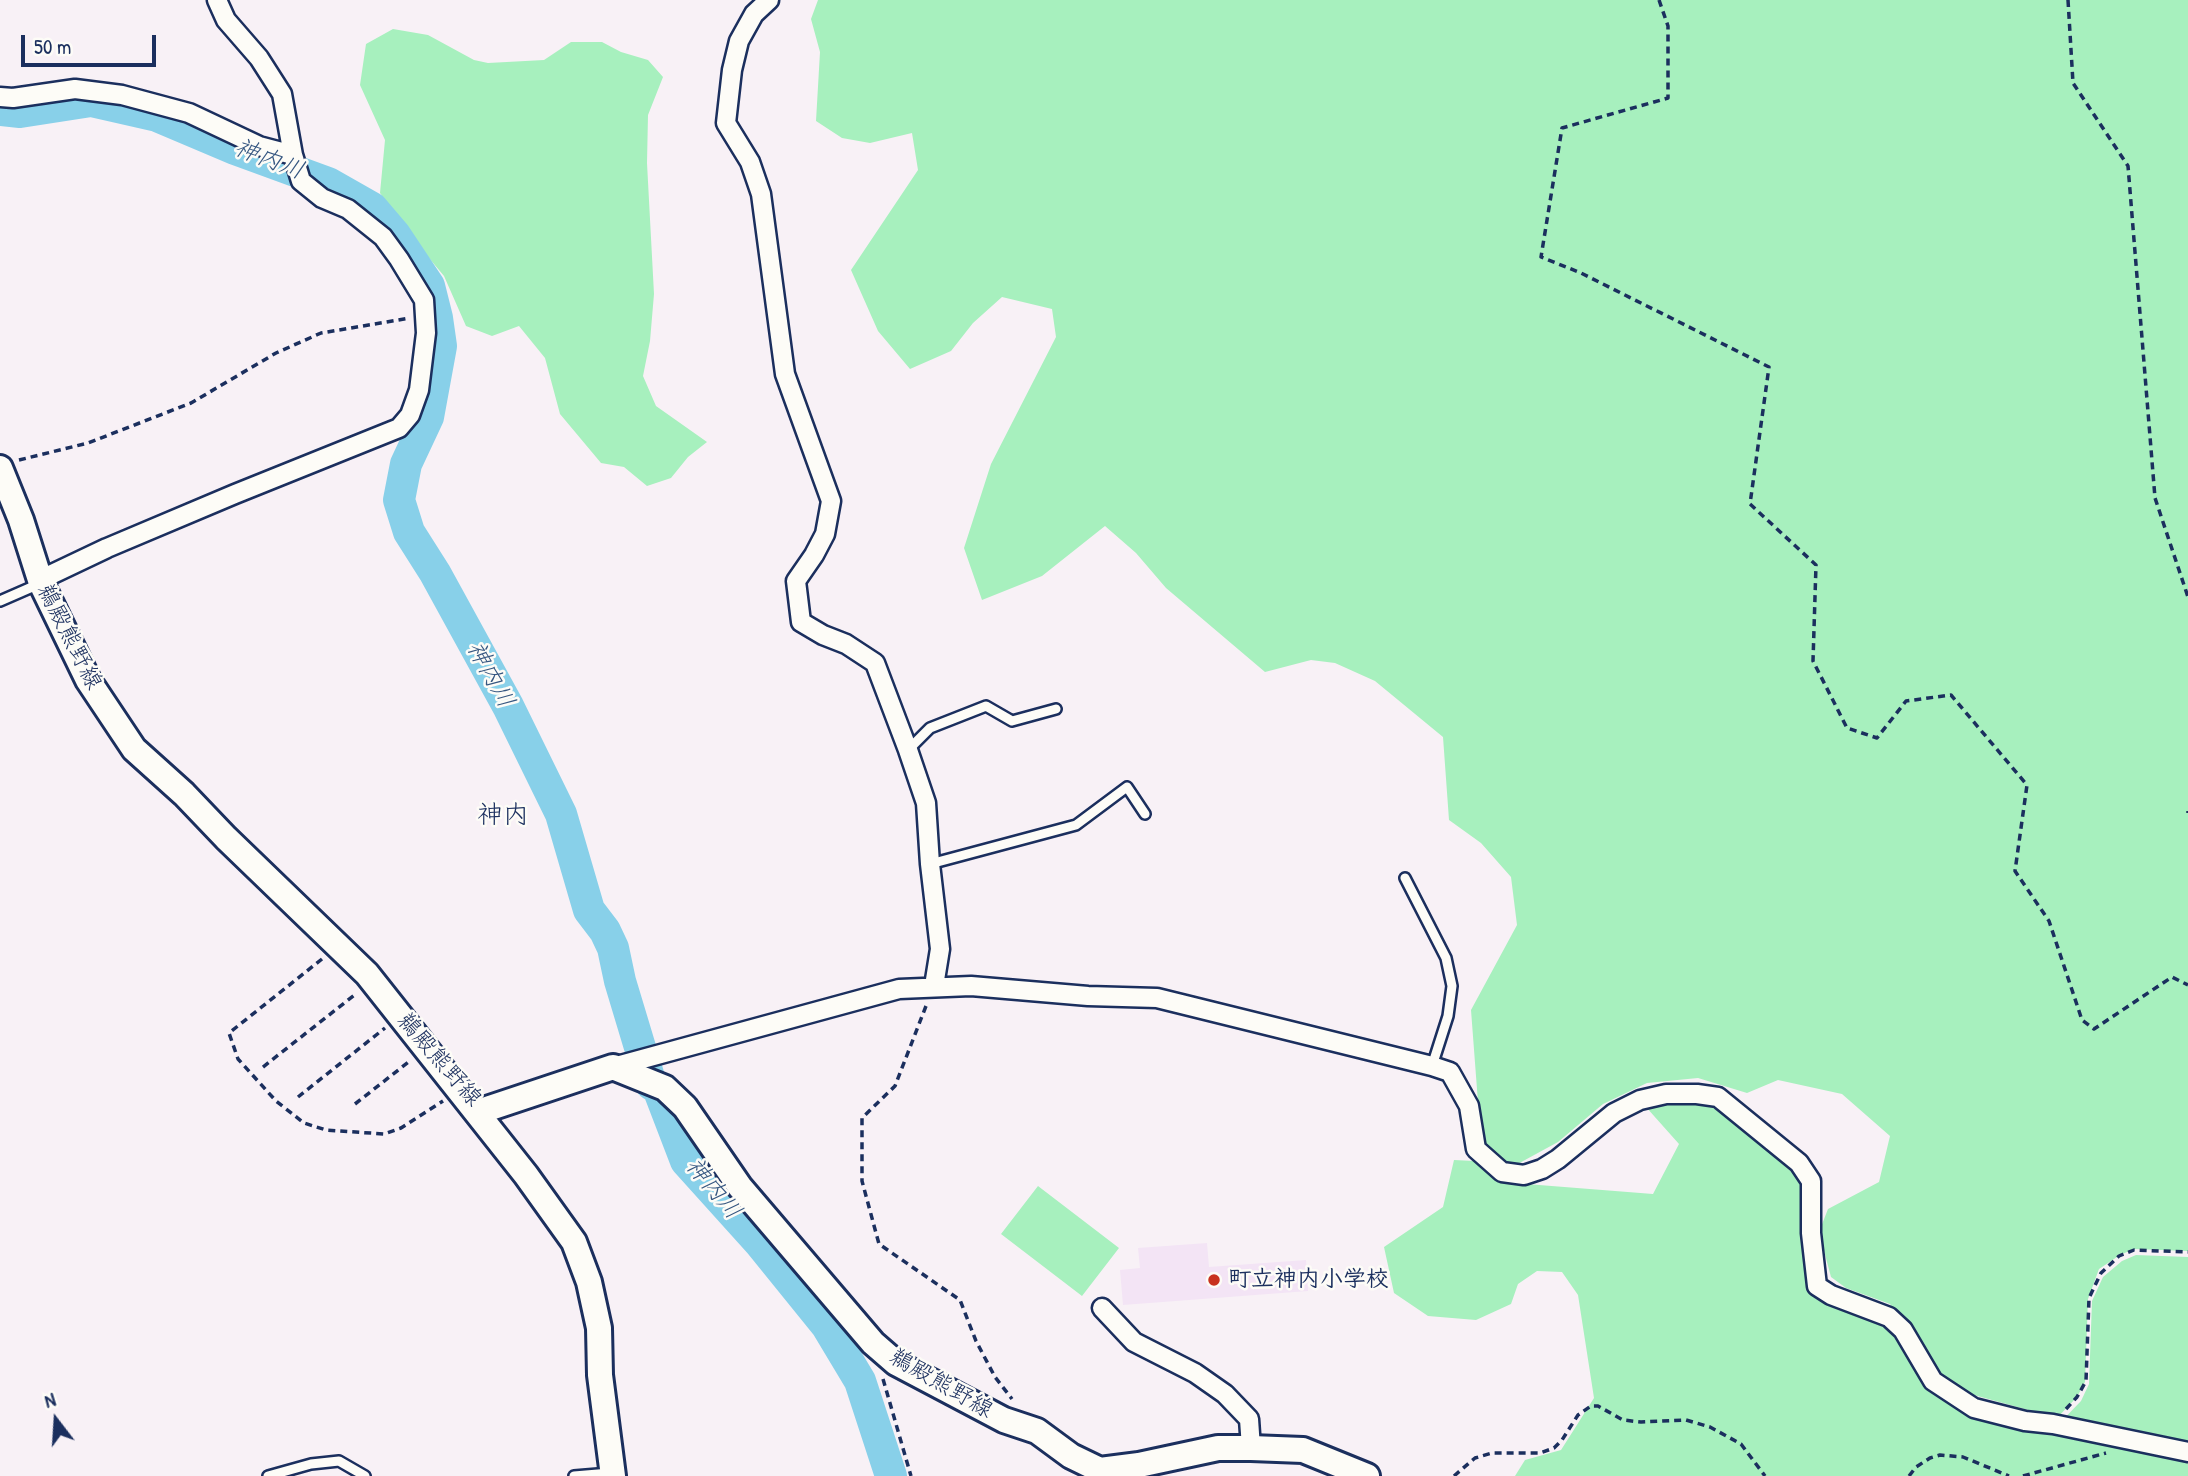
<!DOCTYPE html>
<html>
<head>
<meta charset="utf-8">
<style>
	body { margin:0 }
	#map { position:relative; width:2188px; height:1476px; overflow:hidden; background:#f8f1f6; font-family:"Patrick Hand",sans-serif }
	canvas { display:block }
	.north { position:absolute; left:21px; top:1385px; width:70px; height:70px; -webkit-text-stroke:5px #fdfcf7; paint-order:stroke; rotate:343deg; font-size:19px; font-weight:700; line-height:28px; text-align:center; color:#1b2f5e }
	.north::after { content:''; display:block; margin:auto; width:24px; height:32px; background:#1b2f5e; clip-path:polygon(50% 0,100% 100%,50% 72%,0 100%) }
	.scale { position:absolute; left:21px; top:35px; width:135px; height:32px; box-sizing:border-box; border:4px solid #1b2f5e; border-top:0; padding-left:9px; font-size:21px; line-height:24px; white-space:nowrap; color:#1b2f5e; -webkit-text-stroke:5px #fdfcf7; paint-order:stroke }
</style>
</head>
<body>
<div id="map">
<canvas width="2188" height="1476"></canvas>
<div class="north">N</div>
<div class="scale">50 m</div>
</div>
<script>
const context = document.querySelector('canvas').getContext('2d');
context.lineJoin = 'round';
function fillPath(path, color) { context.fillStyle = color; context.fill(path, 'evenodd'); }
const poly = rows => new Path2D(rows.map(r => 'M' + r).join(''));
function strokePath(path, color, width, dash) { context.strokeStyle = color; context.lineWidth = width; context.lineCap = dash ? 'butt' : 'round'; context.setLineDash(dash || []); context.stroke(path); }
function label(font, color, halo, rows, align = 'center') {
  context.font = font + ' "Patrick Hand","Klee One",sans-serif'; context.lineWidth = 5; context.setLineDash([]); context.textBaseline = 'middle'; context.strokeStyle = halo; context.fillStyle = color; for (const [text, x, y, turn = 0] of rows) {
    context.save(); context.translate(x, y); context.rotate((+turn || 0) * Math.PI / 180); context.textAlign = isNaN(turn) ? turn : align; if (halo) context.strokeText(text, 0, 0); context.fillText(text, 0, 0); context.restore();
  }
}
fillPath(poly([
	[1207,1243,1209,1267,1306,1260,1308,1291,1123,1305,1120,1270,1140,1268,1138,1248]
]), '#f3e4f5');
fillPath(poly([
	[818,0,2188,0,2188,1251,2134,1249,2120,1255,2099,1269,2088,1299,2085,1382,2077,1397,2057,1418,1963,1392,1940,1376,1890,1304,1846,1288,1831,1277,1819,1232,1828,1209,1879,1182,1890,1136,1842,1094,1778,1080,1747,1093,1698,1078,1647,1083,1603,1104,1558,1142,1514,1166,1499,1160,1481,1142,1471,1010,1517,925,1511,877,1481,843,1449,820,1443,737,1375,681,1335,663,1311,660,1265,672,1166,588,1136,553,1105,526,1042,576,982,600,964,548,991,464,1056,337,1052,309,1002,297,973,323,951,351,910,369,878,331,851,270,918,170,912,133,870,143,842,138,816,121,820,52,811,19],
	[393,29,428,35,474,60,488,63,544,60,571,42,602,42,621,52,648,60,663,77,648,115,647,163,654,294,650,341,643,376,656,406,707,442,688,457,671,478,647,486,624,467,601,463,560,414,545,358,519,326,492,336,466,326,444,276,414,240,380,193,385,140,360,85,366,44],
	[1693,1098,1715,1107,1758,1137,1796,1168,1805,1182,1804,1270,1811,1291,1885,1323,1901,1337,1925,1382,2053,1430,2081,1401,2089,1384,2092,1301,2103,1277,2122,1261,2136,1255,2188,1257,2188,1476,1515,1476,1525,1460,1561,1450,1594,1398,1578,1295,1562,1272,1537,1271,1518,1284,1511,1304,1476,1320,1428,1316,1394,1293,1384,1247,1443,1207,1454,1160,1474,1161,1501,1182,1653,1194,1679,1144,1646,1107],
	[1038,1186,1119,1248,1082,1296,1001,1234]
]), '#a7f0be');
strokePath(poly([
	[0,110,20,112,91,101,157,116,235,149,328,183,372,208,395,235,429,286,437,318,441,346,428,417,406,464,399,500,409,532,435,573,508,706,561,814,589,910,605,931,613,948,620,981,651,1084,658,1088,686,1161,759,1242,827,1326,860,1381,891,1476]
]), '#88d0e9', 32);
const lane = poly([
	[0,601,39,584],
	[908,750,930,728,986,706,1012,721,1056,709],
	[930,864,1076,825,1127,787,1145,814],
	[1405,878,1446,958,1452,986,1448,1016,1432,1066],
	[268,1476,311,1464,339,1461,365,1476],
	[574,1476,610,1473]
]);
const street = poly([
	[217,0,226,20,259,58,282,94,293,155],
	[769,0,754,14,739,41,732,70,726,123,750,162,761,194,785,374,831,501,825,534,814,555,796,581,801,622,823,635,846,644,875,663,908,750,926,803,930,864,940,949,934,986],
	[0,97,13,98,75,89,122,95,189,113,259,146,293,155,301,181,322,198,348,209,383,237,399,259,424,300,426,333,419,390,410,415,399,428,235,494,107,548,46,577,41,583],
	[613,1067,899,989,971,986,1088,996,1157,998,1432,1066,1450,1072,1469,1106,1476,1149,1502,1172,1524,1175,1542,1169,1558,1159,1614,1113,1640,1100,1666,1094,1697,1094,1718,1097,1799,1163,1811,1181,1811,1233,1817,1286,1831,1295,1889,1317,1903,1330,1933,1381,1974,1408,2025,1421,2053,1424,2188,1452],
	[1102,1308,1134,1342,1195,1373,1225,1394,1249,1419,1251,1448]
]);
const secondary = poly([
	[0,468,21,520,41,583,88,680,134,749,184,794,226,838,367,974,526,1175,574,1242,589,1282,599,1328,600,1375,613,1476],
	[478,1112,613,1067,665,1088,685,1107,740,1187,873,1343,896,1363,1004,1420,1037,1431,1071,1456,1100,1470,1139,1465,1218,1448,1251,1448,1303,1450,1367,1476]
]);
strokePath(lane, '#1b2f5e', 14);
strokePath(street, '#1b2f5e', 23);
strokePath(secondary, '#1b2f5e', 30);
strokePath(poly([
	[1659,0,1668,26,1668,98,1562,128,1541,257,1581,273,1769,367,1750,504,1816,565,1813,661,1847,728,1877,738,1906,701,1951,695,2027,785,2015,871,2049,921,2082,1020,2094,1029,2172,977,2188,985],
	[2068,0,2073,83,2128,166,2155,498,2188,597],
	[19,460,88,443,191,403,276,353,321,333,410,318],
	[2188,811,2188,813],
	[322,959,229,1033,238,1059,276,1101,304,1123,326,1130,384,1134,401,1128,443,1101],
	[926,1006,895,1086,862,1118,862,1181,879,1244,960,1300,976,1341,995,1377,1012,1399],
	[263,1067,357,993],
	[298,1097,385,1028],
	[355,1104,411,1060],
	[883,1379,911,1476],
	[2066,1409,2077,1397,2086,1381,2089,1298,2101,1273,2119,1256,2134,1250,2188,1252],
	[1454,1476,1475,1458,1492,1453,1540,1453,1554,1448,1562,1440,1578,1415,1591,1406,1598,1406,1623,1420,1641,1422,1686,1420,1710,1427,1741,1444,1765,1476],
	[1909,1476,1916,1467,1930,1458,1940,1455,1963,1457,2009,1476],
	[2023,1476,2106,1453]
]), '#1b2f5e', 3.5, [7, 5]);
strokePath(lane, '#fdfcf7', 9);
strokePath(street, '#fdfcf7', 18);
strokePath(secondary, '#fdfcf7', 24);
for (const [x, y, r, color] of [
	[1214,1280,7,"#c8321e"]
]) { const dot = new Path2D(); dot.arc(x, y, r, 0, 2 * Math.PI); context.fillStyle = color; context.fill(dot); strokePath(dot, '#fdfcf7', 2.5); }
label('23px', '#1b2f5e', '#fdfcf7', [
	["鵜殿熊野線",69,637,63],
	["鵜殿熊野線",439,1060,49],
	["鵜殿熊野線",941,1384,30]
]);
label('bold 23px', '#1b2f5e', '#fdfcf7', [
	["町立神内小学校",1228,1280]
], 'left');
label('italic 24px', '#365781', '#fdfcf7', [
	["神内川",269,160,21],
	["神内川",490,675,61],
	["神内川",713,1189,50]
]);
label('26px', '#1b2f5e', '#fdfcf7', [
	["神内",503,816]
]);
</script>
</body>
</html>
